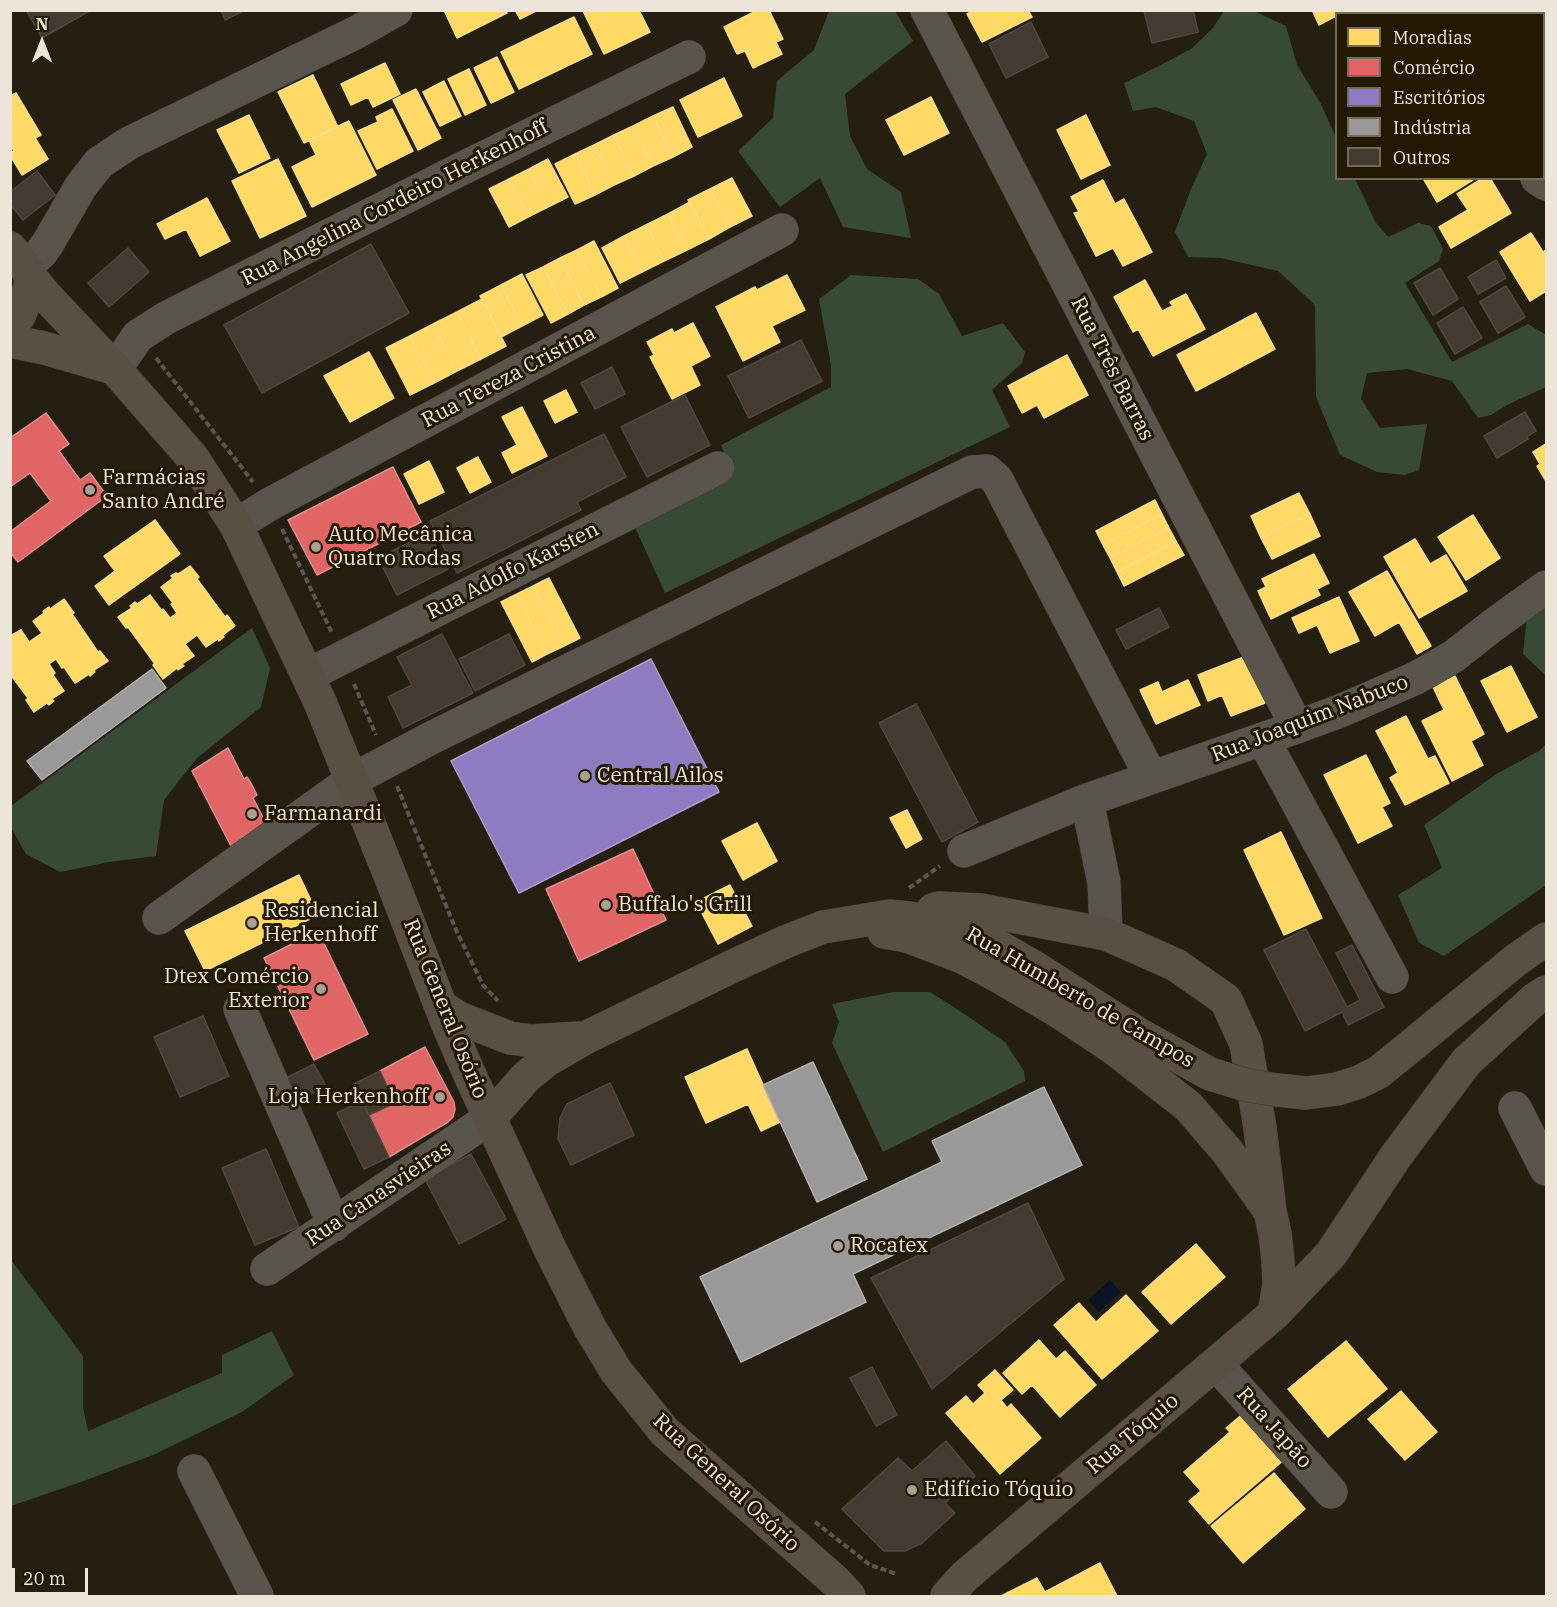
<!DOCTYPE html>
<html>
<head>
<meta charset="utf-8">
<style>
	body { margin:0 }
	#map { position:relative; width:1557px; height:1607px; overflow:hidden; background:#251f12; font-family:"IBM Plex Serif",serif }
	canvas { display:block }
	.frame { position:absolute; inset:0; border:12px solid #ede6d8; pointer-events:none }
	.legend { position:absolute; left:1335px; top:12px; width:210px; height:168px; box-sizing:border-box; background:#231802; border:2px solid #746a58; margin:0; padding:8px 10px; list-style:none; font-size:18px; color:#ede6d8 }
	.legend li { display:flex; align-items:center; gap:12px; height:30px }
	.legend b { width:30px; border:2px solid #746a58 }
	.north { position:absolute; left:12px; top:12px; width:60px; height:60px; -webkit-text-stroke:4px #231802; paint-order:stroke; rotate:0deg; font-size:16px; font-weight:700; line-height:24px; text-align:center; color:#ede6d8 }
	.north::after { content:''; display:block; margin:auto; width:21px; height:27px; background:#ede6d8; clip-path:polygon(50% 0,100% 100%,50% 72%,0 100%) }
	.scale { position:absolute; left:12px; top:1568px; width:76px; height:27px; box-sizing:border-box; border:3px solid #ede6d8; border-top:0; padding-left:8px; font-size:18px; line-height:21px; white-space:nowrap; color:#ede6d8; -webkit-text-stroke:4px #231802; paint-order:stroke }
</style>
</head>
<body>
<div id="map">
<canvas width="1557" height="1607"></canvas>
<div class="frame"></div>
<ul class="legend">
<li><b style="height:16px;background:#ffd966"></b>Moradias</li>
<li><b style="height:16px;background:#e06666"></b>Comércio</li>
<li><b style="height:16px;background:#8e7cc3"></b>Escritórios</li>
<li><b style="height:16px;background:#999"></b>Indústria</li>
<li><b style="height:16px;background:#433b32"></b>Outros</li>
</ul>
<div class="north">N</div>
<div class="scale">20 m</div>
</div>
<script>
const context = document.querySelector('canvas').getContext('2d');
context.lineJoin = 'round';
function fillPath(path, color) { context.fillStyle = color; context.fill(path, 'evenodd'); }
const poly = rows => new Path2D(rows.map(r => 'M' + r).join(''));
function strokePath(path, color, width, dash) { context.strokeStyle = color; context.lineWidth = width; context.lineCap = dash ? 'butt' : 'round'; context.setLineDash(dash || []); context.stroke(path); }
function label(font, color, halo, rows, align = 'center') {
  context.font = font + ' "IBM Plex Serif",serif'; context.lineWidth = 6; context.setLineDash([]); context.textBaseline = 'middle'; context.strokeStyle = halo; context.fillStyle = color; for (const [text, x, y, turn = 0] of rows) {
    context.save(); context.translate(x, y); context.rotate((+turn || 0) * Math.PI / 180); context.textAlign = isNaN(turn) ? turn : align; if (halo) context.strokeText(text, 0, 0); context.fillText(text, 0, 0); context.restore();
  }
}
fillPath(poly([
	[829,11,895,11,913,41,845,94,850,136,867,169,901,192,911,238,843,227,820,178,780,207,738,151,773,118,777,81,814,50],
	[1224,11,1254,11,1286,26,1297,65,1321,104,1336,138,1336,178,1355,179,1376,223,1388,237,1418,223,1431,226,1443,249,1439,261,1405,283,1452,362,1528,324,1546,335,1546,387,1507,405,1491,415,1478,418,1452,381,1407,369,1367,373,1361,399,1380,428,1427,424,1419,470,1405,475,1377,472,1340,455,1316,397,1315,305,1278,271,1221,258,1188,257,1175,232,1191,189,1207,154,1194,121,1156,107,1133,111,1124,83,1155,68,1191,49,1213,28],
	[851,275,918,279,939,294,962,336,1003,323,1025,352,1022,363,992,390,1010,427,665,593,634,525,732,474,721,445,831,387,831,365,819,299],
	[1546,605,1546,676,1523,654,1527,617],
	[252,628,270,668,261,707,197,758,164,800,156,856,109,862,60,872,26,854,11,828,11,806],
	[1546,744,1546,885,1444,956,1419,943,1398,895,1442,868,1424,825,1498,773,1539,751],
	[893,992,930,992,957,1009,1005,1042,1024,1071,1025,1081,883,1152,832,1043,839,1022,832,1004],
	[11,1260,83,1356,83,1407,88,1431,222,1373,222,1355,272,1331,294,1375,242,1412,153,1455,81,1482,11,1506]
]), '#374a36');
fillPath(poly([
	[1110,1280,1121,1292,1099,1312,1088,1300]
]), '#0b1325');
const homes = poly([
	[444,10,506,10,507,13,457,38,444,10],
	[515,10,538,10,520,19,515,10],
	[585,10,639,10,650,32,604,54,583,11,585,10],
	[758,10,769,10,783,39,776,42,782,54,753,68,745,51,737,54,724,27,758,10],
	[974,10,1028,10,1032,17,982,42,967,14,974,10],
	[1312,10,1387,10,1389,14,1336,14,1336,16,1319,25,1312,10],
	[574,17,592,54,519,89,501,52,574,17],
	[497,57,514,92,491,103,474,68,497,57],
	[385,63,400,94,373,107,368,97,351,105,341,84,385,63],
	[469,69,486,105,465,115,448,79,469,69],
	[313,75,338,127,304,143,278,92,313,75],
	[724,78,742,116,698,137,680,100,724,78],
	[444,81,461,116,440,126,423,92,444,81],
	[416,89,441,138,418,150,393,100,416,89],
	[16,93,41,135,35,138,48,159,22,175,10,155,10,153,14,151,10,145,10,96,16,93],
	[931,97,949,133,904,155,886,120,931,97],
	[673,107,692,147,673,157,653,116,673,107],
	[392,109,413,151,377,169,358,131,378,122,376,117,392,109],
	[249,115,270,158,239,173,217,130,249,115],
	[1086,115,1110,165,1081,179,1057,130,1086,115],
	[653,116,673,157,653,166,633,126,653,116],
	[349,121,376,175,312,207,292,167,316,155,309,140,349,121],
	[633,126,653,166,634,176,614,135,633,126],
	[614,135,634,176,614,185,594,145,614,135],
	[594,145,614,185,595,195,575,154,594,145],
	[575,154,595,195,575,204,555,164,575,154],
	[278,159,306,216,260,238,232,181,278,159],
	[548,159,568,197,548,207,529,169,548,159],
	[529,169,548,207,528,217,509,179,529,169],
	[732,178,752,216,730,227,710,189,732,178],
	[1423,178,1476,178,1437,202,1423,178],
	[1483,178,1490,178,1511,213,1451,248,1439,227,1468,210,1457,194,1483,178],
	[509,179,528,217,509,227,489,189,509,179],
	[1103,180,1115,204,1124,199,1152,252,1123,266,1113,248,1096,256,1074,213,1079,212,1071,197,1103,180],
	[710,189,730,227,709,239,688,200,710,189],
	[207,198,230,241,200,256,186,229,165,239,157,224,207,198],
	[690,202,709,239,687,250,668,214,690,202],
	[668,214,687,250,664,261,646,225,668,214],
	[646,225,664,261,642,272,624,236,646,225],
	[1531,233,1543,252,1546,250,1546,291,1530,301,1500,252,1531,233],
	[624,236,642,272,620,283,602,248,624,236],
	[594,241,618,288,601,297,577,250,594,241],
	[577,250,601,297,584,305,560,258,577,250],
	[560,258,584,305,568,314,543,267,560,258],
	[543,267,568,314,551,323,526,275,543,267],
	[522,274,543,315,522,326,501,285,522,274],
	[787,275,805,310,772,326,780,342,743,361,716,307,755,287,757,290,787,275],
	[1145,280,1162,311,1173,306,1170,302,1186,294,1205,329,1153,356,1138,329,1133,332,1114,297,1145,280],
	[501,285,522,326,501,337,480,296,501,285],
	[482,299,506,346,481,359,457,312,482,299],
	[457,312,481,359,457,371,433,324,457,312],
	[1256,313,1275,349,1196,391,1177,355,1256,313],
	[693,323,710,356,691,366,700,385,672,399,650,357,654,355,647,342,672,329,674,333,693,323],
	[433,324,457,371,434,383,410,336,433,324],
	[410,336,434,383,410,395,386,348,410,336],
	[369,352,394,398,350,422,324,376,369,352],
	[1067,355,1088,395,1044,418,1037,405,1022,413,1008,386,1067,355],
	[566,390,577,412,555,423,544,401,566,390],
	[522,407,547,456,512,473,502,453,517,445,502,417,522,407],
	[1546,444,1546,481,1537,466,1540,464,1533,452,1546,444],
	[478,457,491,482,470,493,457,468,478,457],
	[429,461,444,492,419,504,404,474,429,461],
	[1299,493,1310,514,1261,538,1251,516,1299,493],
	[1155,500,1162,514,1103,545,1096,531,1155,500],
	[1162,514,1169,528,1110,558,1103,545,1162,514],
	[1310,514,1320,536,1272,559,1261,538,1310,514],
	[1473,515,1500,558,1466,580,1438,537,1473,515],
	[155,520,180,554,109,605,95,586,115,571,104,556,155,520],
	[1169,528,1176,541,1117,572,1110,558,1169,528],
	[1415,539,1430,564,1446,555,1467,591,1419,618,1384,557,1415,539],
	[1176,541,1184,555,1124,586,1117,572,1176,541],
	[1314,554,1329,583,1317,589,1320,595,1271,619,1258,591,1266,587,1262,579,1314,554],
	[190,566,199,577,197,579,225,617,227,615,235,626,223,635,224,637,219,641,218,639,206,647,197,635,185,644,194,656,182,664,184,666,178,670,177,668,163,679,153,665,155,664,128,627,126,628,118,617,132,608,130,606,135,602,137,604,150,595,162,611,163,609,170,618,177,613,171,604,173,603,161,587,173,578,171,576,176,573,178,574,190,566],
	[1387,571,1431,646,1417,654,1399,622,1375,636,1349,592,1387,571],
	[549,578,580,638,564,646,533,586,549,578],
	[533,586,564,646,547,654,517,594,533,586],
	[517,594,547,654,532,662,501,602,517,594],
	[1339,597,1359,641,1330,653,1317,625,1299,633,1292,618,1339,597],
	[64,599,74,613,72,614,98,652,100,651,108,661,94,670,95,672,90,676,89,674,75,683,64,667,62,668,56,659,49,664,55,673,53,675,64,691,52,699,54,701,49,705,47,703,34,712,26,700,28,698,10,674,10,636,21,630,29,642,42,633,33,621,44,613,43,611,49,607,50,609,64,599],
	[1246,656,1265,703,1231,716,1222,695,1208,701,1198,675,1246,656],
	[1511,666,1537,717,1507,732,1481,681,1511,666],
	[1455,676,1484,734,1471,741,1483,765,1452,781,1422,721,1444,710,1433,687,1455,676],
	[1188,680,1200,705,1156,724,1140,690,1158,682,1162,692,1188,680],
	[1406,716,1428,759,1435,756,1449,783,1405,805,1390,778,1398,773,1376,731,1406,716],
	[1366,755,1390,803,1382,807,1392,826,1358,843,1324,775,1366,755],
	[907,810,922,839,906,848,890,818,907,810],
	[757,823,777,861,743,880,722,841,757,823],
	[1281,832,1322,918,1284,935,1244,850,1281,832],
	[299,875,318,915,205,971,185,931,299,875],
	[730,885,752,926,718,944,696,902,730,885],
	[747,1049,780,1122,761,1131,748,1104,706,1123,685,1077,747,1049],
	[1196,1244,1225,1277,1171,1324,1142,1292,1196,1244],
	[1126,1295,1158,1331,1102,1379,1054,1325,1079,1303,1096,1322,1126,1295],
	[1039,1340,1056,1359,1065,1351,1096,1385,1060,1417,1032,1385,1022,1394,1003,1373,1039,1340],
	[1346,1341,1387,1389,1328,1437,1288,1389,1346,1341],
	[995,1370,1013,1390,1001,1400,1007,1408,1011,1404,1041,1438,1000,1474,946,1413,966,1396,973,1404,985,1393,978,1385,995,1370],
	[1401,1391,1437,1432,1405,1460,1368,1419,1401,1391],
	[1245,1412,1285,1459,1209,1524,1189,1501,1201,1491,1184,1472,1230,1432,1226,1428,1245,1412],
	[1274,1473,1305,1509,1243,1563,1211,1526,1274,1473],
	[1100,1563,1117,1596,1001,1596,1037,1578,1045,1592,1100,1563]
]);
fillPath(homes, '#ffd966');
strokePath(homes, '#fadd88', 1.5);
const shops = poly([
	[46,413,69,444,59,451,80,480,90,473,107,496,18,562,10,552,10,532,51,501,30,473,10,487,10,438,46,413],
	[393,467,421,522,317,575,288,520,393,467],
	[228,748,244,779,247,777,252,785,257,795,253,798,268,827,232,848,192,771,228,748],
	[633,849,666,920,579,961,546,889,633,849],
	[318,931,368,1034,314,1060,264,958,318,931],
	[425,1047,454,1102,455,1109,453,1117,448,1122,389,1157,369,1115,395,1103,380,1071,425,1047]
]);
fillPath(shops, '#e06666');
strokePath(shops, '#e48c88', 1.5);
const offices = poly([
	[651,659,719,792,519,893,451,761,651,659]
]);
fillPath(offices, '#8e7cc3');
strokePath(offices, '#aa9cc9', 1.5);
const industry = poly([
	[152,669,166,688,42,780,27,761,152,669],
	[813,1062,867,1179,817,1202,763,1085,813,1062],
	[1044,1087,1082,1165,853,1274,866,1302,741,1362,700,1277,942,1162,932,1141,1044,1087]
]);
fillPath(industry, '#999');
strokePath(industry, '#b2b0ac', 1.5);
const building = poly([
	[26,10,91,10,42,38,26,10],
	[221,10,245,10,225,20,221,10],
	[1193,10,1198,32,1152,43,1144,11,1193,10],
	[1031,22,1048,57,1006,78,989,44,1031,22],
	[1546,70,1546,106,1544,108,1544,72,1546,70],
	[37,171,55,195,23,220,10,204,10,192,37,171],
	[371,244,409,313,262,393,224,325,371,244],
	[128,248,149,272,109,307,88,283,128,248],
	[1496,260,1506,278,1478,294,1468,277,1496,260],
	[1440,268,1458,299,1433,315,1414,283,1440,268],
	[1506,286,1525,317,1498,333,1480,302,1506,286],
	[1463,307,1482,338,1455,354,1437,323,1463,307],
	[801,340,822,381,749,418,728,376,801,340],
	[612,367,625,394,595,409,581,383,612,367],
	[685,395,710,445,647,477,621,427,685,395],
	[1525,412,1536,431,1527,437,1528,439,1497,458,1484,436,1525,412],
	[604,434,626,477,577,502,581,510,457,573,430,521,604,434],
	[429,533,448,569,397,595,378,558,429,533],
	[1159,608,1169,627,1126,649,1116,630,1159,608],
	[442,634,473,693,403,728,388,697,412,685,397,657,442,634],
	[509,634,525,665,475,691,459,659,509,634],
	[916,704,978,822,942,842,879,723,916,704],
	[1306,929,1347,1007,1360,1000,1336,953,1352,945,1384,1007,1348,1025,1342,1012,1305,1031,1264,950,1306,929],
	[203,1016,229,1076,180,1097,154,1037,203,1016],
	[314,1064,326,1086,296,1102,284,1079,314,1064],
	[380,1071,395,1103,369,1115,354,1084,380,1071],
	[610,1083,634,1135,571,1165,558,1139,560,1118,567,1104,610,1083],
	[362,1101,389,1157,364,1169,337,1113,362,1101],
	[266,1149,299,1227,255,1245,222,1168,266,1149],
	[471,1154,506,1219,459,1244,425,1179,471,1154],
	[1028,1203,1064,1279,932,1389,871,1278,1028,1203],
	[872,1367,897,1415,876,1426,850,1378,872,1367],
	[946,1441,975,1476,945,1503,955,1513,922,1543,905,1551,884,1551,842,1509,898,1458,912,1471,946,1441]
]);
fillPath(building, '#433b32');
strokePath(building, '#50483f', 1.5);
const minor = poly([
	[927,10,1297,727],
	[1407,10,1408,14],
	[1537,178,1546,184],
	[25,267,41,253,48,243,81,186,99,163,129,143,357,32,396,10],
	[115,369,138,336,166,318,461,169,689,57],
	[236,525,270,504,782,230],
	[308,675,718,468],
	[1263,739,1392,977],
	[1087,800,1104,883,1106,934],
	[964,851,1087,800,1297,727,1340,711,1416,678,1454,656,1492,626,1546,587],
	[159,918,352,780,435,736,972,472,987,471,997,480,1151,777],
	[240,1009,334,1225],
	[1515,1108,1546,1169],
	[267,1269,490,1118],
	[1216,1364,1331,1492],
	[194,1471,257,1596]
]);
const major = poly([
	[10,248,25,267,32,279,46,296,115,369,192,457,236,525,320,702,391,878,448,1025,469,1073,550,1249,590,1328,616,1371,665,1432,835,1581,849,1596],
	[10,328,19,316,27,297,32,279],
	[10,341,44,348,113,368],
	[933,910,939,908,981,910,1106,934,1176,965,1226,1000,1246,1044,1260,1128,1270,1211,1275,1234,1278,1260,1279,1285,1274,1314],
	[884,932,907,936,960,956,1000,977,1058,1011,1112,1047,1188,1106,1227,1151,1267,1207],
	[442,1007,459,1018,510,1038,532,1041,579,1038],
	[1277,1090,1306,1093,1337,1089,1359,1082,1379,1072,1516,960,1546,939],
	[490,1118,526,1077,547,1060,587,1037,733,966,785,942,823,927,890,916,951,923,982,937,1037,969,1140,1035,1210,1074],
	[947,1596,964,1577,1274,1314,1331,1254,1396,1156,1466,1062,1535,999,1546,992]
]);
strokePath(minor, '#3e3a31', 34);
strokePath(major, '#3e3a31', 34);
strokePath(poly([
	[156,358,253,482],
	[282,529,332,633],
	[354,684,376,735],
	[397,786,456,930,483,985,498,1001],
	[909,888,940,866],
	[815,1522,870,1565,897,1574]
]), '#5b574f', 4, [6, 3]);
strokePath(minor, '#5a554c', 33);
strokePath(major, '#594f45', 33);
const majorBridge = poly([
	[1210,1074,1246,1085,1277,1090]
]);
strokePath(majorBridge, '#3e3a31', 34, []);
strokePath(majorBridge, '#594f45', 33);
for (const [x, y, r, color] of [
	[90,490,6,"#a7a093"],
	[316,547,6,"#a7a093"],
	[585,776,6,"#a7a093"],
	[252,814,6,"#a7a093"],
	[606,905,6,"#a7a093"],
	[252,923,6,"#a7a093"],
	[321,989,6,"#a7a093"],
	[440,1097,6,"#a7a093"],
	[838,1246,6,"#a7a093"],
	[912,1490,6,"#a7a093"]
]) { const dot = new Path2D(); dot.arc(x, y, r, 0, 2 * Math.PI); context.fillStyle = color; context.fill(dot); strokePath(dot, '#231802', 2); }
label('21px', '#ede6d8', '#231802', [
	["Rua Angelina Cordeiro Herkenhoff",395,203,-27],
	["Rua Três Barras",1112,369,63],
	["Rua Tereza Cristina",509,377,-28],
	["Rua Adolfo Karsten",513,571,-27],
	["Rua Joaquim Nabuco",1310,719,-21],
	["Rua Humberto de Campos",1080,998,30],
	["Rua General Osório",445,1009,68],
	["Rua Canasvieiras",379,1194,-34],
	["Rua Japão",1274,1428,48],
	["Rua Tóquio",1133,1434,-40],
	["Rua General Osório",726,1483,43]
]);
label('21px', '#ede6d8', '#231802', [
	["Farmácias",102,478],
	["Santo André",102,502],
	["Auto Mecânica",328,535],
	["Quatro Rodas",328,559],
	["Central Ailos",597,776],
	["Farmanardi",264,814],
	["Buffalo's Grill",618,905],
	["Residencial",264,911],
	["Herkenhoff",264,935],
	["Dtex Comércio",309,977,"right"],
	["Exterior",309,1001,"right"],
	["Loja Herkenhoff",428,1097,"right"],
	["Rocatex",850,1246],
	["Edifício Tóquio",924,1490]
], 'left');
</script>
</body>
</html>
